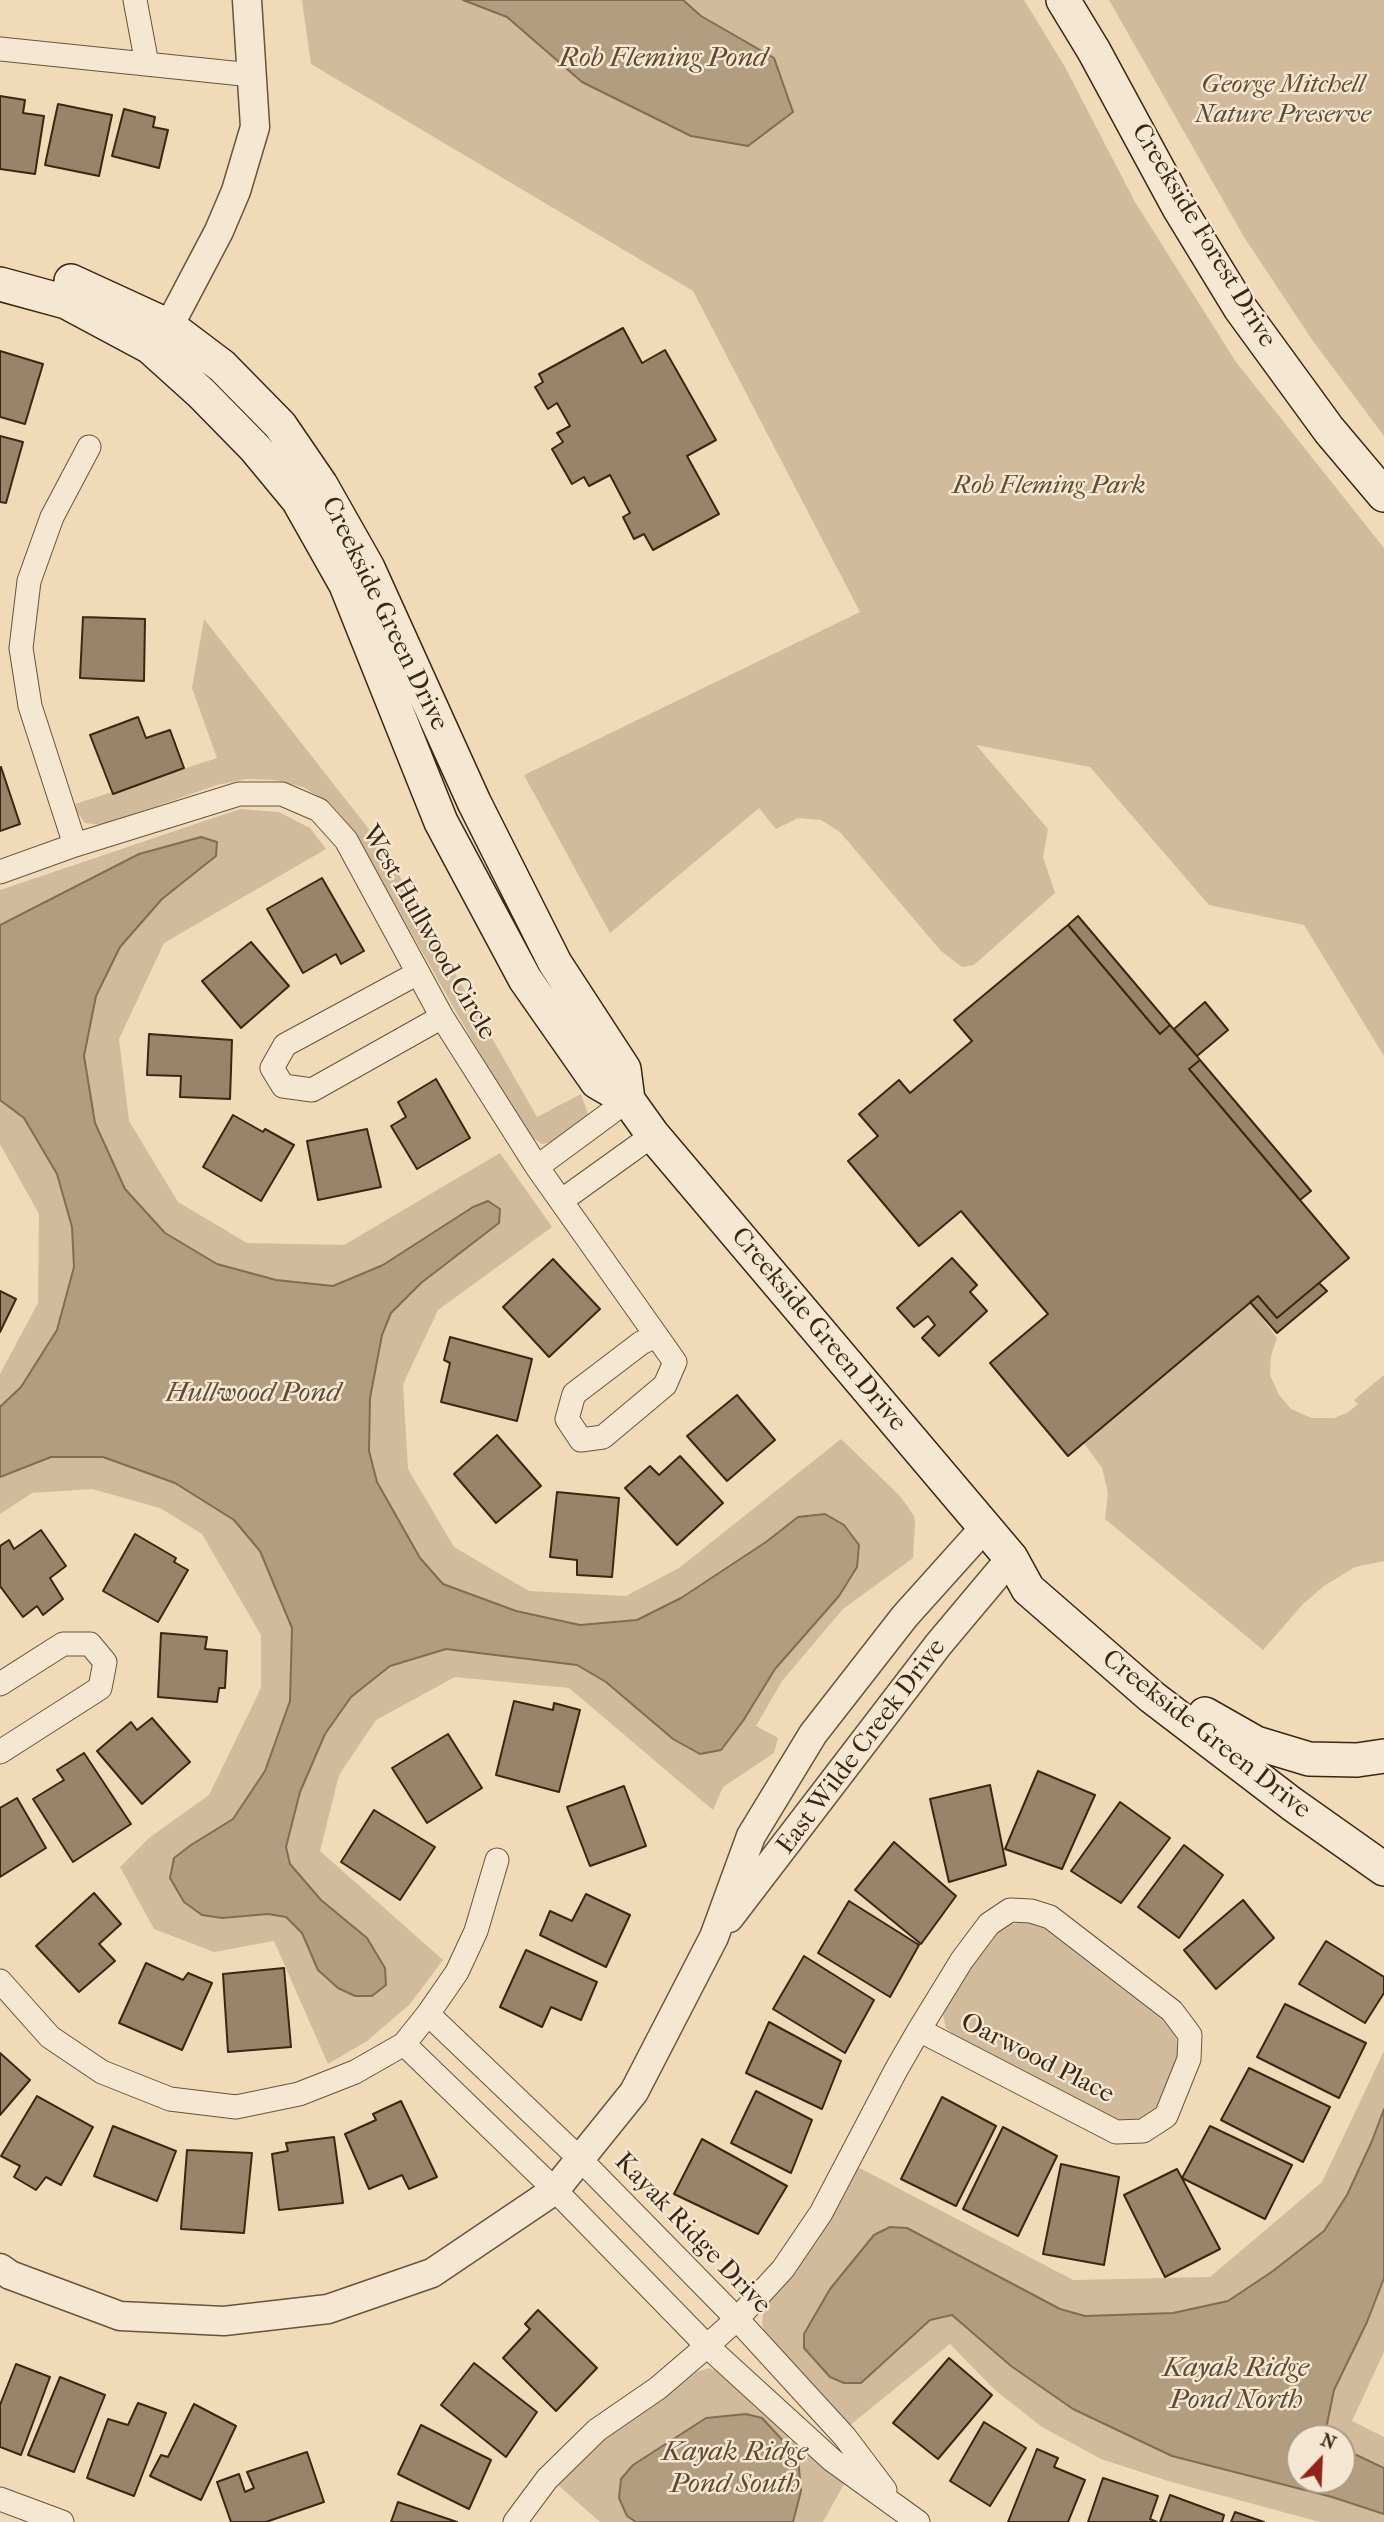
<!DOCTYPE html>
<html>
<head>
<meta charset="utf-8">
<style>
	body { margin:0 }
	#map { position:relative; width:1384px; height:2522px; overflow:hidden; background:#f0dab8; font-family:"IM FELL French Canon",serif }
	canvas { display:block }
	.north { position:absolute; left:1286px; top:2424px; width:70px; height:70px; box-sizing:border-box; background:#f5e7d1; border:2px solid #ab9a85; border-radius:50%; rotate:23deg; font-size:19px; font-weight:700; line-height:28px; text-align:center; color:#3b2613 }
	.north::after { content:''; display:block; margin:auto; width:24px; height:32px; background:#8f2418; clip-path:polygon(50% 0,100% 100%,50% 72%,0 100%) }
</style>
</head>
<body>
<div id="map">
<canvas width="1384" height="2522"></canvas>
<div class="north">N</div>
</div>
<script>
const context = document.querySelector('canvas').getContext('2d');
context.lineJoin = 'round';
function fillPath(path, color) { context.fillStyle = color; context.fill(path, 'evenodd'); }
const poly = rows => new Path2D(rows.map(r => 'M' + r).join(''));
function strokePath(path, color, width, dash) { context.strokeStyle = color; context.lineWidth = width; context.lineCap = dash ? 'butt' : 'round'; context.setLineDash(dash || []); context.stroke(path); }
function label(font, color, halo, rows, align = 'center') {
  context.font = font + ' "IM FELL French Canon",serif'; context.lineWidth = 5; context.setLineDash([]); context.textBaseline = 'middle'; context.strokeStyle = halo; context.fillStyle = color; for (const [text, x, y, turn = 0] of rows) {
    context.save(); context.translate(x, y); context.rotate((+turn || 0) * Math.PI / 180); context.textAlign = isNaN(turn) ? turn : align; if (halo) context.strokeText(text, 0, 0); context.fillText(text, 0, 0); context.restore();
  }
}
fillPath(poly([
	[302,0,1024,0,1065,67,1135,202,1236,362,1384,548,1384,1056,1304,925,1209,905,1090,767,976,745,1048,829,1043,857,1055,893,974,965,962,967,941,951,840,832,821,820,798,818,776,829,759,808,610,933,524,775,860,612,693,291,311,64],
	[1109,0,1384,0,1384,436,1313,341,1244,237],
	[204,619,383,847,537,1117,581,1094,589,1117,557,1141,542,1144,525,1133,354,832,331,804,303,787,275,780,247,779,217,785,102,825,85,823,72,805,217,758,192,688],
	[240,809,279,812,310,828,326,849,164,943,119,1039,129,1121,178,1202,247,1243,344,1245,500,1153,552,1227,438,1310,403,1384,408,1469,454,1547,529,1591,626,1596,679,1568,841,1439,900,1496,914,1516,915,1523,913,1558,843,1609,782,1681,756,1726,778,1738,774,1753,723,1787,713,1810,569,1688,455,1677,376,1720,339,1775,320,1851,443,1960,410,2004,367,2041,328,2064,274,1941,214,1952,154,1929,120,1867,149,1838,209,1795,261,1688,261,1635,202,1534,160,1508,92,1489,32,1493,0,1514,0,1374,38,1303,39,1214,0,1144,0,890],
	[1250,1302,1277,1338,1271,1356,1270,1375,1279,1395,1291,1409,1312,1418,1334,1418,1347,1413,1358,1404,1354,1400,1384,1375,1384,1561,1355,1567,1324,1586,1303,1604,1263,1650,1105,1519,1108,1493,1102,1468,1083,1442],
	[1028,1922,1042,1927,1170,2026,1176,2035,1178,2056,1162,2099,1154,2111,1141,2118,1129,2120,1115,2119,956,2037,946,2028,943,2015,946,2002,998,1931,1011,1924],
	[1384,2051,1384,2352,1352,2421,1384,2437,1384,2522,1320,2522,1168,2481,1101,2459,1042,2427,995,2390,950,2344,849,2426,767,2337,762,2325,763,2313,769,2302,803,2258,856,2166,1073,2280,1210,2277,1322,2182],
	[1300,2438,1342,2438,1342,2480,1300,2480],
	[709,2368,725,2375,845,2482,823,2522,600,2522,558,2485,579,2460,607,2436,693,2373]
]), '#d1bb9c');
const water = poly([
	[463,0,683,0,701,16,774,58,793,112,748,146,691,136,582,82,507,17,463,0],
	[201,837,217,842,216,856,162,899,120,947,96,996,84,1056,95,1123,125,1189,165,1233,217,1264,276,1280,333,1286,383,1265,473,1207,488,1201,500,1209,499,1223,421,1283,391,1313,382,1335,370,1398,369,1451,377,1482,420,1558,443,1584,516,1611,580,1625,637,1620,681,1598,766,1542,798,1517,825,1514,844,1525,859,1545,857,1567,839,1596,775,1669,743,1721,721,1750,700,1754,673,1739,606,1682,577,1665,446,1649,390,1666,351,1697,325,1734,300,1792,286,1847,290,1864,321,1900,367,1938,385,1968,386,1985,372,1996,355,1996,338,1988,318,1970,302,1933,286,1917,268,1914,222,1918,202,1915,184,1902,170,1878,174,1858,191,1845,233,1819,265,1771,290,1701,292,1628,260,1551,234,1520,175,1483,103,1457,51,1457,0,1477,0,1407,21,1387,57,1330,74,1267,72,1227,57,1174,24,1118,0,1100,0,925,139,854,201,837],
	[1384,2109,1384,2278,1367,2322,1334,2390,1326,2429,1330,2438,1300,2438,1300,2480,1342,2480,1342,2448,1384,2468,1384,2514,1332,2497,1172,2456,1073,2409,1011,2366,952,2315,930,2320,861,2383,844,2383,830,2377,804,2348,804,2334,830,2289,874,2235,890,2227,907,2228,1060,2309,1085,2316,1173,2313,1228,2301,1273,2271,1324,2231,1347,2195,1372,2141,1384,2109],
	[746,2414,762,2418,798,2457,801,2491,793,2522,636,2522,627,2516,619,2498,621,2479,633,2465,706,2418,746,2414]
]);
fillPath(water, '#b29d80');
strokePath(water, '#826d54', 2);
const building = poly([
	[0,96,25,100,23,113,44,116,35,174,0,169,0,96],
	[58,104,112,115,99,176,45,165,58,104],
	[124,109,155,117,153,127,168,130,159,168,112,156,124,109],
	[623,328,642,363,665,350,716,440,687,456,719,514,653,550,644,534,634,539,623,517,630,513,610,475,589,486,584,477,572,484,552,449,563,442,557,433,570,426,557,403,548,409,535,387,543,382,539,374,623,328],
	[0,351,43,364,25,424,0,417,0,351],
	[0,436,23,442,6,503,0,502,0,436],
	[83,617,145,619,144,681,80,678,83,617],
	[138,717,146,738,170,730,184,768,113,794,90,735,138,717],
	[1,767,20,824,0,831,0,768,1,767],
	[322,878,364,951,341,964,336,954,303,973,267,909,322,878],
	[1078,916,1170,1025,1160,1034,1068,925,1078,916],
	[1068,925,1160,1034,1170,1025,1197,1056,1200,1060,1189,1069,1349,1258,1277,1318,1258,1296,1068,1456,990,1363,1048,1314,961,1211,919,1246,848,1161,878,1136,859,1114,899,1080,910,1093,972,1041,954,1020,1068,925],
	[251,942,289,986,241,1028,202,981,251,942],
	[1205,1002,1228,1030,1197,1056,1174,1029,1205,1002],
	[149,1034,232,1040,230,1099,180,1097,181,1076,147,1075,149,1034],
	[1200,1060,1311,1191,1300,1200,1189,1069,1200,1060],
	[436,1079,470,1138,417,1169,391,1126,406,1117,398,1102,436,1079],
	[233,1115,263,1132,265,1129,294,1145,261,1201,203,1167,233,1115],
	[367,1129,381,1187,318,1200,307,1141,367,1129],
	[952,1258,977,1285,970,1292,987,1311,939,1356,922,1338,935,1325,928,1316,914,1327,897,1308,952,1258],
	[553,1259,600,1309,549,1357,503,1307,553,1259],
	[1319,1283,1327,1291,1277,1333,1250,1302,1258,1296,1277,1318,1319,1283],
	[0,1291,16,1299,0,1332,0,1291],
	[450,1337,532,1359,517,1421,441,1402,450,1363,444,1360,450,1337],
	[737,1395,775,1440,727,1481,687,1436,737,1395],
	[497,1435,541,1486,496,1523,454,1474,497,1435],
	[680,1456,723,1503,677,1545,625,1488,650,1466,659,1475,680,1456],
	[557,1492,619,1498,612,1577,577,1575,577,1560,550,1557,557,1492],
	[41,1530,66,1566,50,1578,63,1599,43,1615,37,1606,23,1617,0,1586,0,1546,9,1540,14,1549,41,1530],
	[135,1534,176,1558,174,1562,188,1570,158,1622,103,1591,135,1534],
	[161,1633,207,1637,205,1649,227,1651,225,1688,219,1688,217,1702,158,1697,161,1633],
	[514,1701,553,1710,554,1703,580,1710,559,1792,496,1775,514,1701],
	[152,1718,190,1762,142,1804,97,1751,131,1722,137,1730,152,1718],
	[448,1734,482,1788,427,1823,392,1768,448,1734],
	[84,1753,131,1824,73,1862,33,1799,64,1780,57,1770,84,1753],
	[1038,1771,1095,1795,1062,1869,1005,1849,1038,1771],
	[990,1785,1006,1865,949,1882,930,1799,990,1785],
	[624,1786,646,1846,590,1866,567,1807,624,1786],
	[17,1798,46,1848,0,1877,0,1808,17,1798],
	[1120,1802,1170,1838,1121,1903,1071,1871,1120,1802],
	[374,1810,435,1847,400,1900,341,1862,374,1810],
	[894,1842,956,1896,921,1944,855,1890,894,1842],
	[1184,1845,1223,1875,1179,1938,1138,1907,1184,1845],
	[94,1893,121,1924,99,1944,115,1961,79,1992,36,1946,94,1893],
	[586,1894,630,1915,606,1967,540,1935,550,1911,572,1921,586,1894],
	[1243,1900,1274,1938,1216,1989,1184,1950,1243,1900],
	[849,1901,919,1945,890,1997,818,1953,849,1901],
	[1326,1941,1384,1977,1384,1993,1365,2023,1299,1984,1326,1941],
	[526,1950,597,1982,581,2020,551,2007,542,2027,500,2007,526,1950],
	[804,1956,874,2000,845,2053,773,2009,804,1956],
	[146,1963,183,1980,188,1973,212,1983,182,2050,119,2023,146,1963],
	[284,1968,291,2047,228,2052,223,1974,284,1968],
	[1285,2004,1366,2043,1339,2098,1257,2057,1285,2004],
	[769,2022,841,2061,822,2109,746,2073,769,2022],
	[0,2053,30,2080,0,2115,0,2053],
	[1249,2068,1330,2107,1303,2162,1221,2120,1249,2068],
	[756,2091,812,2120,791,2173,731,2143,756,2091],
	[37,2096,93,2127,61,2185,46,2177,36,2190,14,2177,20,2166,1,2156,37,2096],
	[942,2097,996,2126,956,2206,901,2179,942,2097],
	[401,2101,437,2177,409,2189,402,2175,369,2189,345,2134,376,2120,373,2114,401,2101],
	[113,2126,176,2151,157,2201,94,2176,113,2126],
	[1210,2126,1292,2165,1265,2219,1182,2178,1210,2126],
	[1003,2127,1057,2156,1018,2236,963,2209,1003,2127],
	[334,2137,343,2203,279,2210,272,2154,288,2151,286,2143,334,2137],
	[702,2139,787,2186,758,2234,674,2194,702,2139],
	[187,2150,252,2153,244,2233,181,2229,187,2150],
	[1061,2164,1119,2177,1104,2265,1043,2254,1061,2164],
	[1177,2169,1220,2249,1165,2277,1124,2195,1177,2169],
	[538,2310,597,2368,556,2411,503,2358,530,2329,525,2324,538,2310],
	[949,2358,992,2395,938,2459,893,2423,949,2358],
	[474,2363,537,2412,506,2457,441,2405,474,2363],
	[16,2364,50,2377,21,2455,0,2447,0,2405,16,2364],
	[60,2377,105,2395,74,2472,28,2455,60,2377],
	[138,2403,166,2413,134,2496,87,2478,108,2419,128,2425,138,2403],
	[194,2404,236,2426,201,2500,150,2476,161,2455,168,2457,194,2404],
	[984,2422,1026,2448,990,2506,950,2481,984,2422],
	[421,2425,491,2460,469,2509,398,2474,421,2425],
	[1037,2449,1058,2458,1054,2467,1085,2480,1068,2522,1008,2522,1037,2449],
	[307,2452,324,2502,266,2522,231,2522,217,2482,239,2474,245,2492,254,2488,247,2472,307,2452],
	[1103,2478,1158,2496,1150,2519,1157,2522,1088,2522,1103,2478],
	[1170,2495,1224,2515,1222,2522,1160,2522,1170,2495],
	[398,2502,457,2522,391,2522,398,2502],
	[1235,2512,1264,2522,1231,2522,1235,2512]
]);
fillPath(building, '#998469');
strokePath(building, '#3b2613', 2);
const minor = poly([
	[135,0,147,64],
	[0,49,252,75],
	[75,845,30,706,21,648,29,581,52,517,89,447],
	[0,872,75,845,239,794,282,794,319,810,346,840,442,1017,537,1167,675,1362,665,1385,603,1437,581,1440,567,1419,574,1394,641,1343,656,1336],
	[418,973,285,1045,272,1068,283,1086,312,1090,442,1017],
	[537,1167,628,1100],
	[561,1201,653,1135],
	[0,1684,63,1644,90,1644,105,1662,100,1688,0,1752],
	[0,1981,50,2037,102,2072,170,2099,236,2107,299,2094,355,2072,404,2044,428,2014,457,1972,476,1931,497,1860],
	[428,2014,581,2160,737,2319,845,2437,885,2490],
	[404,2044,555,2190,707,2346,832,2460,918,2522],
	[0,2499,62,2522],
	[515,2522,547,2479,597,2430,658,2388,707,2346,737,2319,783,2269,821,2213,896,2070,919,2030,962,1960,989,1924,1010,1910,1031,1911,1050,1917,1172,2011,1190,2035,1189,2059,1166,2116,1143,2131,1116,2132,919,2030]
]);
const tertiary = poly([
	[156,341,169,326,219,231,236,191,255,127,247,0],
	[729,1918,938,1645,1011,1558],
	[0,2268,10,2275,120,2316,224,2321,328,2309,432,2273,555,2190,634,2092,714,1937,751,1836,813,1734,905,1616,985,1527]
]);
const secondary = poly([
	[1063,0,1094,51,1179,208,1240,308,1329,430,1384,495],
	[71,281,169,326,222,366,280,425,321,485,368,568,474,802,555,963,624,1069,628,1100],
	[0,284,66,302,150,347,201,393,255,448,298,500,346,585,441,822,525,979,597,1082,628,1100,653,1135,1011,1558,1028,1589,1152,1697,1292,1804,1384,1869],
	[1205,1714,1256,1743,1309,1759,1357,1760,1384,1756]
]);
strokePath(minor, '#68533c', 25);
strokePath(tertiary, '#68533c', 31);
strokePath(secondary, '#3b2613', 36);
strokePath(minor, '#f5e7d1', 23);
strokePath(tertiary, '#f5e7d1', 28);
strokePath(secondary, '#f5e7d1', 33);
label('italic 26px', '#604b35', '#f5e7d1', [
	["George Mitchell",1283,86],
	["Nature Preserve",1283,116],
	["Rob Fleming Park",1049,487]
]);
label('26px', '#3b2613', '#f5e7d1', [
	["Creekside Forest Drive",1203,236,59],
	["Creekside Green Drive",384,614,64],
	["West Hullwood Circle",428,933,60],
	["Creekside Green Drive",818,1330,50],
	["Creekside Green Drive",1206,1735,38],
	["East Wilde Creek Drive",862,1747,-53],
	["Oarwood Place",1037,2059,27],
	["Kayak Ridge Drive",692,2234,46]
]);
label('italic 28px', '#5f4a34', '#f5e7d1', [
	["Rob Fleming Pond",663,59],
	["Hullwood Pond",253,1394],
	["Kayak Ridge",1236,2369],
	["Pond North",1236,2401],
	["Kayak Ridge",735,2453],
	["Pond South",735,2485]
]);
</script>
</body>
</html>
